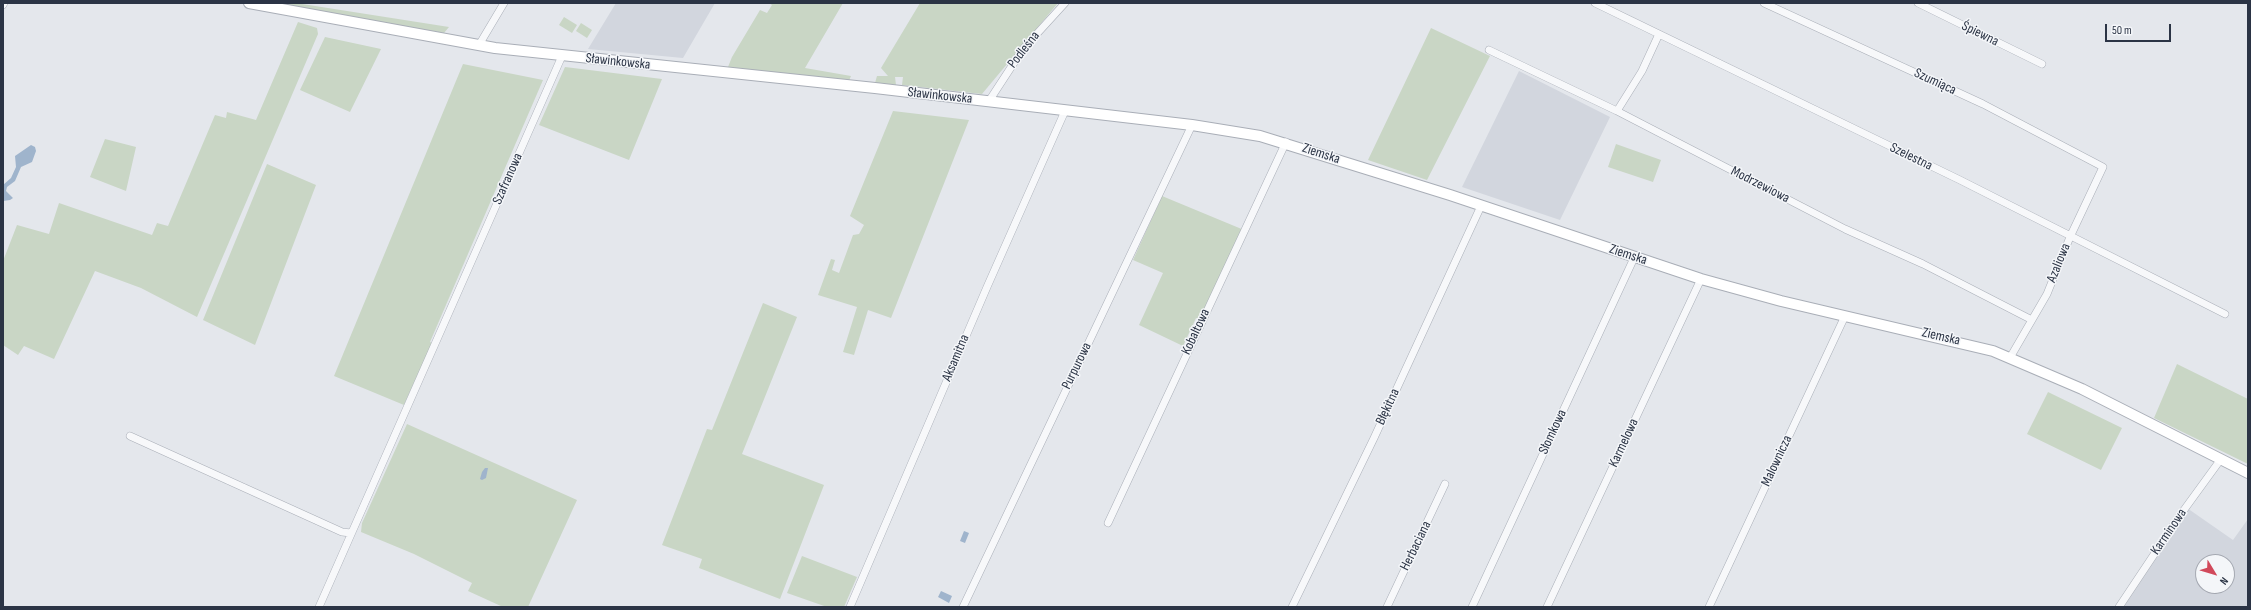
<!DOCTYPE html>
<html>
<head>
<meta charset="utf-8">
<style>
	body { margin:0 }
	#map { position:relative; width:2251px; height:610px; overflow:hidden; background:#e4e7ec; font-family:"Sofia Sans Condensed",sans-serif }
	canvas { display:block }
	.frame { position:absolute; inset:0; border:4px solid #2b3445; pointer-events:none }
	.north { position:absolute; left:2195px; top:554px; width:40px; height:40px; box-sizing:border-box; background:#f4f6f9; border:1px solid #a4a8b1; border-radius:50%; rotate:128deg; font-size:11px; font-weight:700; line-height:16px; text-align:center; color:#2b3445 }
	.north::after { content:''; display:block; margin:auto; width:14px; height:18px; background:#d1495b; clip-path:polygon(50% 0,100% 100%,50% 72%,0 100%) }
	.scale { position:absolute; left:2105px; top:24px; width:66px; height:18px; box-sizing:border-box; border:2px solid #2b3445; border-top:0; padding-left:5px; font-size:12px; line-height:14px; white-space:nowrap; color:#2b3445; -webkit-text-stroke:3px #f4f6f9; paint-order:stroke }
</style>
</head>
<body>
<div id="map">
<canvas width="2251" height="610"></canvas>
<div class="frame"></div>
<div class="north">N</div>
<div class="scale">50 m</div>
</div>
<script>
const context = document.querySelector('canvas').getContext('2d');
context.lineJoin = 'round';
function fillPath(path, color) { context.fillStyle = color; context.fill(path, 'evenodd'); }
const poly = rows => new Path2D(rows.map(r => 'M' + r).join(''));
function strokePath(path, color, width, dash) { context.strokeStyle = color; context.lineWidth = width; context.lineCap = dash ? 'butt' : 'round'; context.setLineDash(dash || []); context.stroke(path); }
function label(font, color, halo, rows, align = 'center') {
  context.font = font + ' "Sofia Sans Condensed",sans-serif'; context.lineWidth = 3; context.setLineDash([]); context.textBaseline = 'middle'; context.strokeStyle = halo; context.fillStyle = color; for (const [text, x, y, turn = 0] of rows) {
    context.save(); context.translate(x, y); context.rotate((+turn || 0) * Math.PI / 180); context.textAlign = isNaN(turn) ? turn : align; if (halo) context.strokeText(text, 0, 0); context.fillText(text, 0, 0); context.restore();
  }
}
fillPath(poly([
	[616,3,715,3,683,58,588,49],
	[1519,71,1610,117,1560,220,1462,187],
	[2187,508,2233,540,2248,519,2248,607,2118,607],
	[2203,562,2227,562,2227,586,2203,586]
]), '#d2d6de');
fillPath(poly([
	[273,3,296,3,449,27,444,33],
	[769,3,843,3,805,68,851,76,848,83,728,67,732,57,760,10,767,13,772,5],
	[920,3,1058,3,982,94,902,85,903,77,895,77,896,85,875,83,877,76,888,76,881,68],
	[564,17,577,25,572,33,559,25],
	[298,22,317,28,318,34,197,317,141,288,95,271,54,359,24,346,18,355,3,345,3,261,17,225,49,234,59,203,152,235,157,223,168,226,215,115,226,118,227,112,256,120],
	[581,23,592,30,587,38,576,31],
	[1431,28,1490,56,1427,180,1368,160],
	[325,37,381,49,350,112,300,90],
	[463,64,543,80,430,342,432,343,404,405,334,376],
	[565,67,662,79,629,160,539,125],
	[893,111,969,120,891,318,868,310,854,355,843,352,857,307,818,295,831,259,835,260,832,270,839,273,853,235,859,234,864,225,850,216],
	[105,139,136,147,126,191,90,177],
	[1616,144,1661,160,1653,182,1608,167],
	[267,164,316,185,255,345,203,320],
	[1162,196,1244,230,1201,320,1196,318,1183,346,1139,325,1163,273,1133,260],
	[763,303,797,317,742,454,824,485,780,599,699,568,702,559,662,545,707,429,712,430],
	[2177,364,2248,399,2248,464,2154,418],
	[2048,392,2122,428,2101,470,2027,434],
	[407,424,577,500,528,607,503,607,468,591,472,583,414,554,361,532,362,523],
	[802,556,857,577,844,607,827,607,787,593]
]), '#c9d6c5');
fillPath(poly([
	[31,145,35,147,36,151,32,162,21,167,15,181,7,187,6,191,13,198,10,200,3,201,3,185,11,178,16,167,15,156],
	[488,468,486,478,482,480,480,479,482,472,485,468],
	[964,531,969,533,965,543,960,541],
	[941,591,952,596,949,603,938,597]
]), '#9fb4cc');
const street = poly([
	[1595,3,1960,180,2225,314],
	[1764,3,1983,104,2103,167,2070,237,2047,294,2011,356],
	[1918,3,2042,64],
	[3,5,4,3],
	[479,45,504,3],
	[1489,50,1617,111,1845,229,1923,264,2032,320],
	[989,101,1023,49,1065,3],
	[1617,111,1642,71,1659,34],
	[130,436,342,532,351,533],
	[1108,523,1286,142],
	[319,607,562,56],
	[850,607,987,287,1065,111],
	[963,607,1192,125],
	[1292,607,1374,438,1481,206],
	[1387,607,1445,484],
	[1472,607,1634,258],
	[1547,607,1701,279],
	[1709,607,1845,316],
	[2119,607,2181,514,2221,459]
]);
const secondary = poly([
	[249,3,495,48,875,88,1192,125,1260,136,1450,195,1701,279,1781,301,1993,351,2082,389,2248,473]
]);
strokePath(street, '#a9aeb7', 8);
strokePath(secondary, '#a9aeb7', 12);
strokePath(street, '#f7f8fa', 7);
strokePath(secondary, '#fff', 10);
label('14px', '#2b3445', '#f4f6f9', [
	["Śpiewna",1980,34,26],
	["Podleśna",1024,50,-52],
	["Sławinkowska",618,62,6],
	["Szumiąca",1935,82,25],
	["Sławinkowska",940,96,6],
	["Ziemska",1321,154,18],
	["Szelestna",1911,157,26],
	["Szafranowa",508,179,-66],
	["Modrzewiowa",1760,185,27],
	["Ziemska",1628,255,18],
	["Azaliowa",2059,263,-68],
	["Kobaltowa",1196,332,-65],
	["Ziemska",1941,337,13],
	["Aksamitna",956,358,-67],
	["Purpurowa",1077,366,-64],
	["Błękitna",1388,407,-65],
	["Słomkowa",1553,432,-65],
	["Karmelowa",1624,443,-65],
	["Malownicza",1777,461,-65],
	["Karminowa",2169,532,-56],
	["Herbaciana",1416,546,-64]
]);
</script>
</body>
</html>
